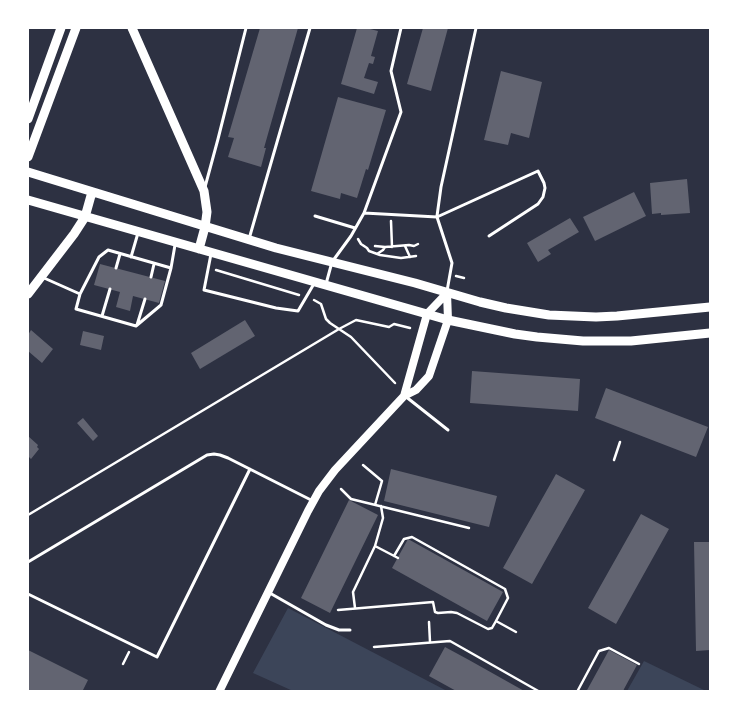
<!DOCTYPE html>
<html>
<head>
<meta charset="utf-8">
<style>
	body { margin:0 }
	#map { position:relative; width:738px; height:719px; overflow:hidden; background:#2d3142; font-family:"DM Sans",sans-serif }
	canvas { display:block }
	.frame { position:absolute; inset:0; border:29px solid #fff; pointer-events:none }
</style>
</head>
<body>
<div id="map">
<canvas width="738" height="719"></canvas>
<div class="frame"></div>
</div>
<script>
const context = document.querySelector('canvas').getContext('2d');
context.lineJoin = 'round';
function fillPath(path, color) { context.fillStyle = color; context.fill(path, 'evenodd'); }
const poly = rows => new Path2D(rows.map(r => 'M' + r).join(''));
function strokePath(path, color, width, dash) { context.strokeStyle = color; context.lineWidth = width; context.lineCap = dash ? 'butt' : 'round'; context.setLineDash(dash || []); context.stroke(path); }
fillPath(poly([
	[288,608,447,691,293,691,253,673],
	[644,661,706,691,627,691]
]), '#3c4559');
fillPath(poly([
	[260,28,298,28,264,148,266,148,261,167,228,157,234,138,228,137],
	[357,28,366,28,378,31,371,56,375,57,373,64,369,63,364,78,378,82,374,94,341,84],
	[423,28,448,28,431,91,407,84],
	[501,71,542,82,529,138,511,133,508,145,484,140],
	[338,97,386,110,368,170,366,169,357,198,341,193,340,199,311,191],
	[687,179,690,213,661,215,661,213,652,214,650,183],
	[634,192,646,216,595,241,583,217],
	[570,218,579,232,548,250,551,254,538,262,527,243],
	[100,264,165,281,159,303,133,296,130,311,116,307,120,292,94,285],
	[245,320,255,336,200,369,191,353],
	[31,330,53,349,42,363,28,351,28,335],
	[83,331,104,336,101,350,80,345],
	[472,371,580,379,578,411,470,403],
	[606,388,708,427,696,457,595,418],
	[83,418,98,436,93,441,77,423],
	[28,436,38,445,37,447,39,449,31,459,28,456],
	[391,469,497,496,489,527,384,501],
	[556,474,585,490,532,584,503,568],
	[349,500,378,515,330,613,301,598],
	[641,514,669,529,616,624,588,608],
	[408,539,503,592,487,621,392,568],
	[694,542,710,542,710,650,696,651],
	[445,647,469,660,526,692,458,692,429,676],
	[28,650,88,680,82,692,28,692],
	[609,650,637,665,624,689,623,692,586,692]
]), '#626471');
strokePath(poly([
	[391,221,392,247],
	[358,239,361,244,367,248,369,251,380,255,401,258,416,256],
	[375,246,385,247,409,245,414,246,418,244],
	[405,246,410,257],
	[377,254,383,250,385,247],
	[216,270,299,295],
	[456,276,464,278],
	[314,300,321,304,326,319,330,323,351,337,395,383],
	[614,460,620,442],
	[363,465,382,481,375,505],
	[341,489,351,499,469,528],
	[28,515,339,329,356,320,389,327,394,324,410,328],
	[375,546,398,558],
	[394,556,404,539,412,537,505,589,508,598,496,621,516,632],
	[355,608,353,592,375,546,383,518,381,506],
	[338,610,433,602,435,612,438,613,451,612,457,613,488,629,492,628,496,621],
	[429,622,430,642],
	[374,647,450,641,540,692],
	[123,664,129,652],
	[577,692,599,651,609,648,639,664]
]), '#fff', 2.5);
strokePath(poly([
	[205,187,218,139,246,28],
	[364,213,401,112,391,71,401,28],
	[315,216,355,228],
	[437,216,441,187,476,28],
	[437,217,538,171,544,183,545,188,543,197,538,204,489,236],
	[249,239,310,28],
	[211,254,204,290,276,308,298,311,315,282],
	[131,257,138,233],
	[116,268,120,254],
	[171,268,161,305,136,326,76,309,80,294,99,257,108,250,171,268,175,245],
	[151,277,154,264],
	[44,278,80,294],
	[326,284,332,262,351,236,364,213,437,217,452,263,447,291],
	[102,316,110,289],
	[137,325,145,299],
	[405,396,448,430],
	[28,562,207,455,214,454,220,455,228,458,313,501],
	[268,592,326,625,339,630,350,630],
	[28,594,157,657,250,469]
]), '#fff', 3);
strokePath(poly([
	[404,396,416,390,429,376,448,320,447,293],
	[219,692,308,511,319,491,335,470,404,396,427,314,447,293]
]), '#fff', 8);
strokePath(poly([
	[132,28,204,191,207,212,205,227,199,249],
	[28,119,61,28],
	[28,157,76,28],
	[28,172,276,248,415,283,480,302,506,308,549,315,596,317,617,316,710,307],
	[28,200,448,320,515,334,537,337,583,341,631,341,710,333],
	[28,294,74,234,85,217,92,192]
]), '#fff', 9);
</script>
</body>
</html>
